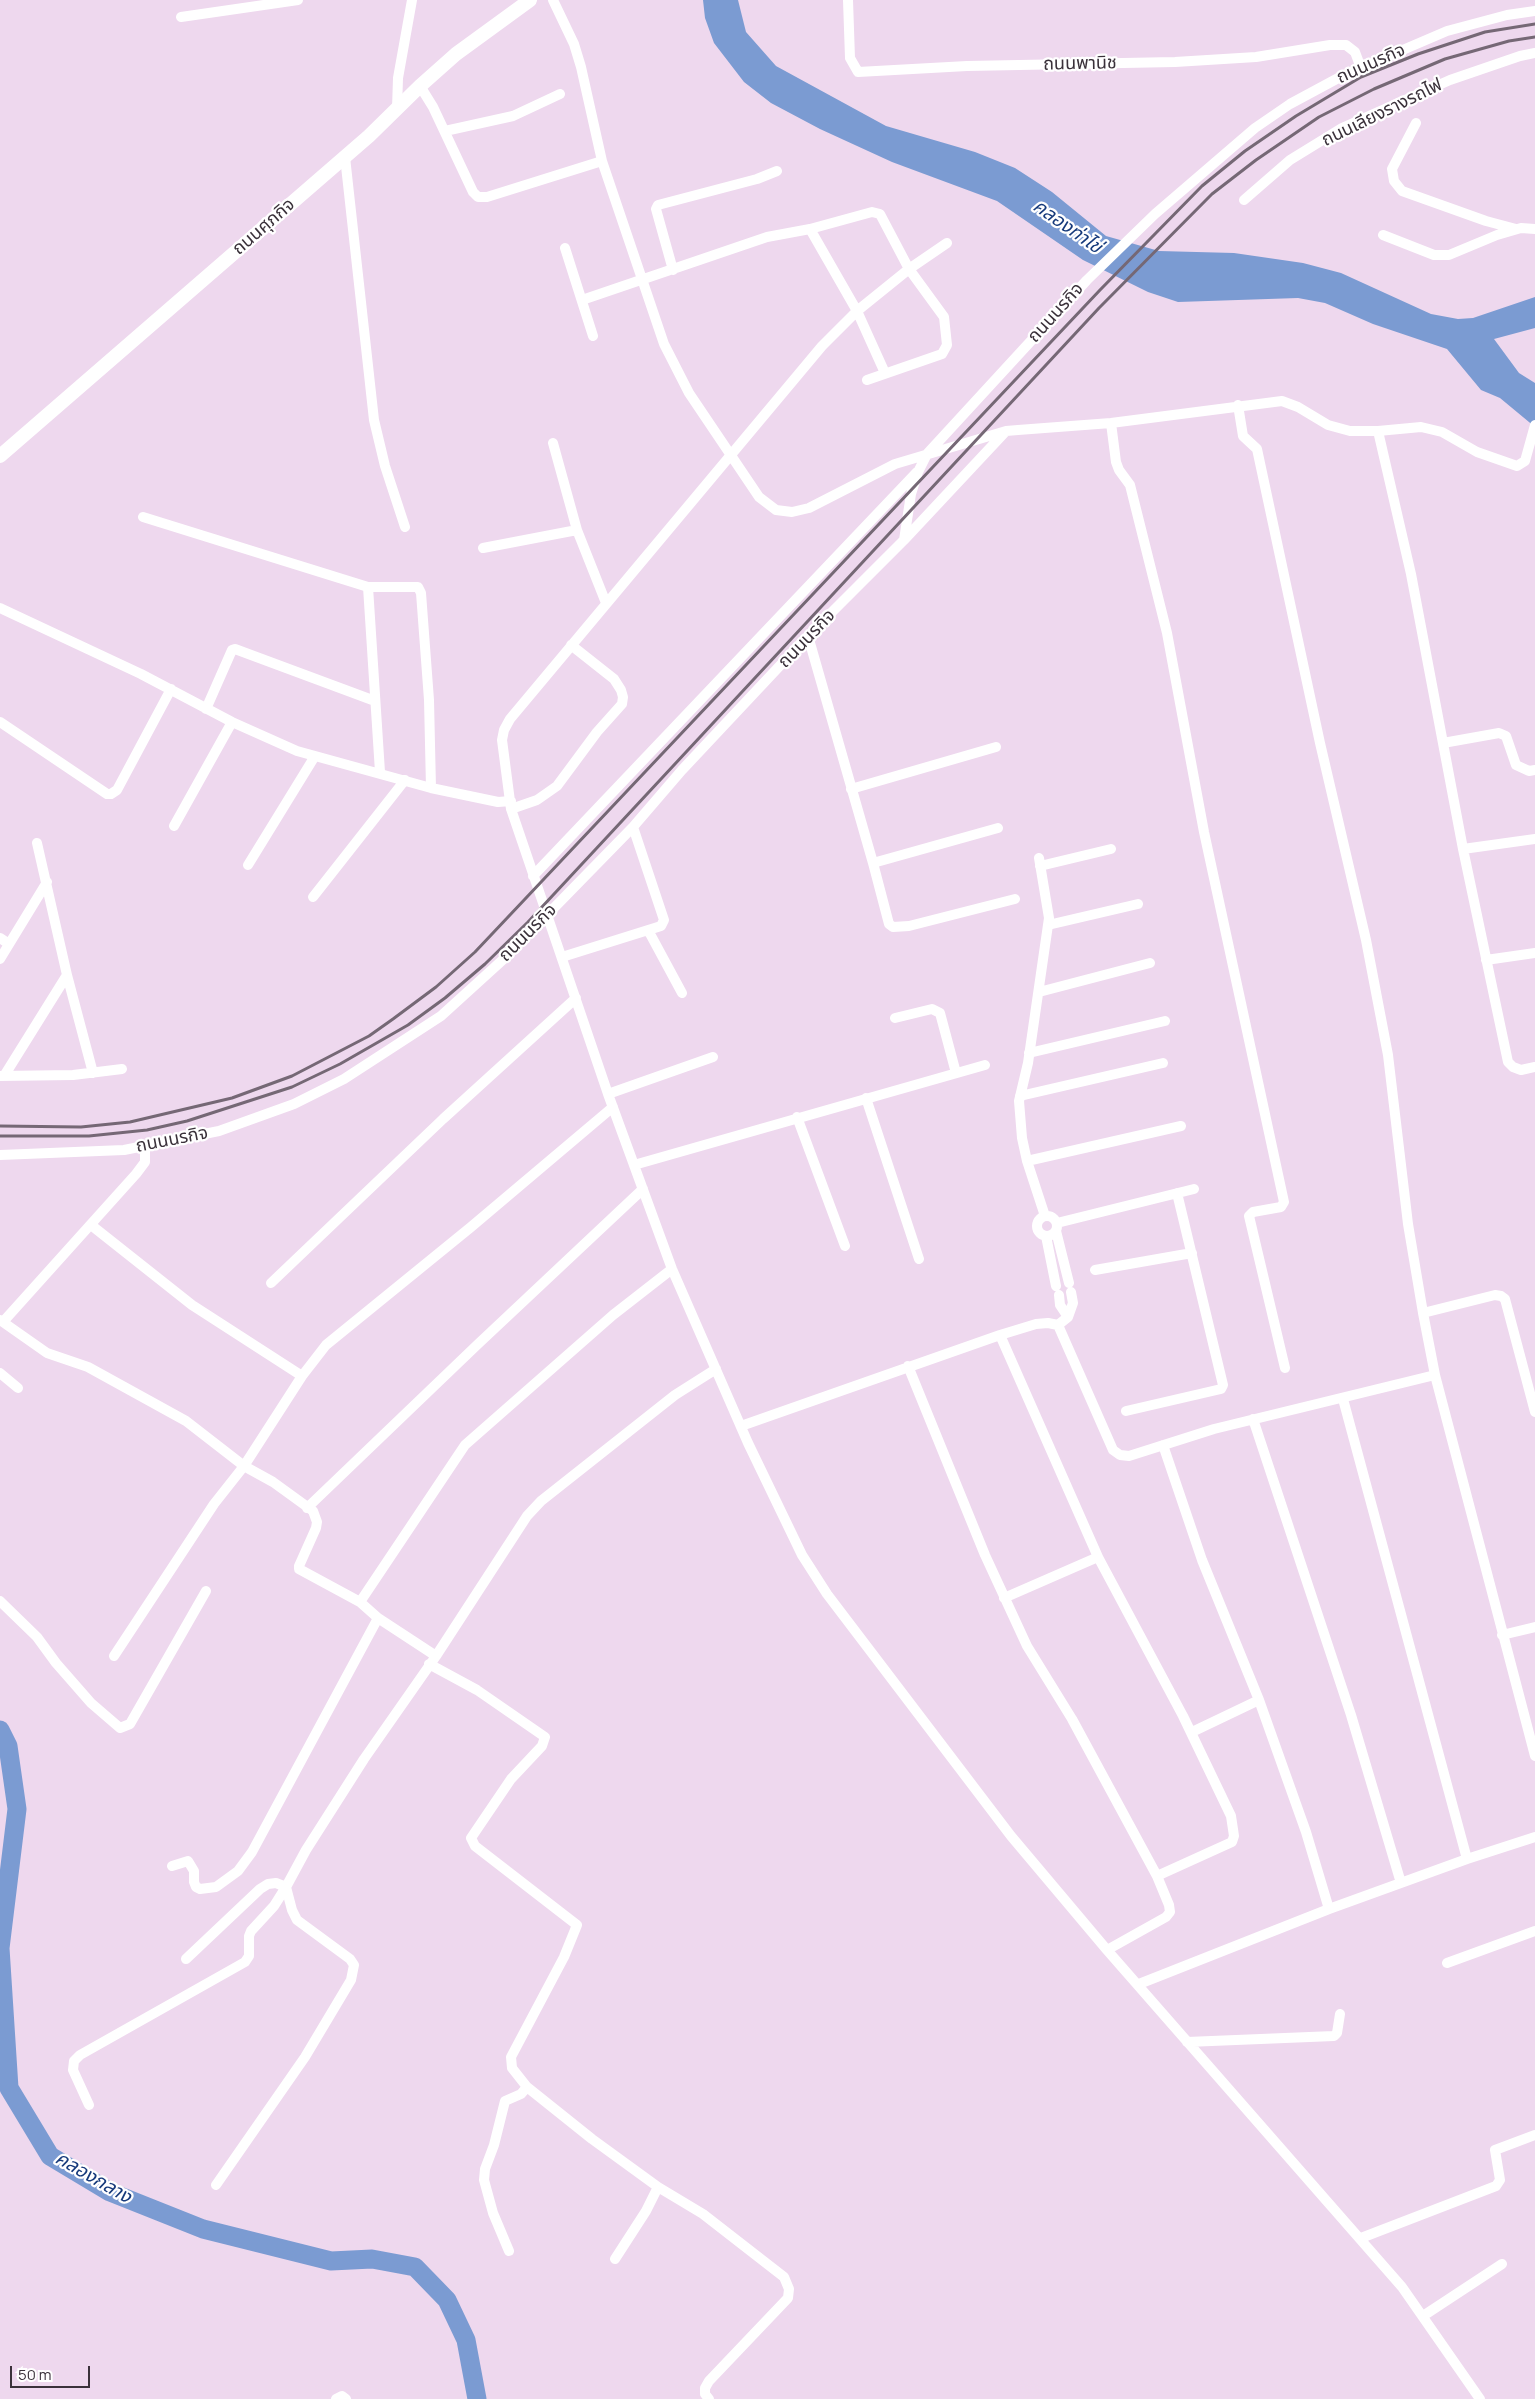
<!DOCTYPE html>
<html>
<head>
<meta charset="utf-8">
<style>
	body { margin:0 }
	#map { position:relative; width:1535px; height:2399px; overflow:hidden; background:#eed8ee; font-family:Manrope,sans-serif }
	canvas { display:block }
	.scale { position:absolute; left:10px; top:2366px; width:80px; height:22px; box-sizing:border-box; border:2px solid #3a313a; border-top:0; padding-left:6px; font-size:15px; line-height:18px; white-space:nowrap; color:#3a313a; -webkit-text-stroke:4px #fff; paint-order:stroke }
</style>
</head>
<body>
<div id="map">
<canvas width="1535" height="2399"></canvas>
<div class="scale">50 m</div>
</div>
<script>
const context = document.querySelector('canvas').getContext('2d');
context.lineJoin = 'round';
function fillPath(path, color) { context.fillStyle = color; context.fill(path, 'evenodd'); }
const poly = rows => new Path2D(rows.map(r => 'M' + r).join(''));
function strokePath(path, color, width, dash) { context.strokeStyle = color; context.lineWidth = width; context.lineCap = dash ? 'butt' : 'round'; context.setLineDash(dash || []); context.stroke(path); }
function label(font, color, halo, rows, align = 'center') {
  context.font = font + ' Manrope,"Noto Sans Thai",sans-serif'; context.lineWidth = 4.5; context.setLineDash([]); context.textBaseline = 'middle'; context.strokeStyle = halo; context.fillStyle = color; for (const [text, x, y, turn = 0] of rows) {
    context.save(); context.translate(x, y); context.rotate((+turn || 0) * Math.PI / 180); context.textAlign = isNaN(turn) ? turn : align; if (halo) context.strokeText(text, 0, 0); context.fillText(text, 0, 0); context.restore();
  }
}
fillPath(poly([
	[703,0,738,0,746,32,776,66,886,126,975,152,1015,168,1052,192,1106,236,1159,251,1234,253,1303,263,1341,273,1431,314,1458,319,1473,318,1535,297,1535,328,1494,339,1519,373,1535,383,1535,427,1500,398,1481,390,1447,349,1373,324,1325,303,1298,298,1178,302,1148,292,1083,260,997,201,892,162,820,129,771,103,744,82,714,43,705,18]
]), '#7b9bd2');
strokePath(poly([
	[0,1730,8,1746,17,1809,0,1948,9,2088,50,2156,110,2192,203,2229,331,2261,372,2259,415,2267,447,2300,466,2340,477,2399]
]), '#7b9bd2', 19);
strokePath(poly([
	[553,0,574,44,581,67,602,161,664,344,689,393,759,497,776,510,792,512,809,508,895,464,1006,431,1018,430,1111,423,1282,401,1298,407,1328,425,1350,431,1378,431,1421,427,1442,432,1477,452,1517,466,1525,461,1535,425],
	[848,0,850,58,858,72,967,66,1175,62,1256,57,1330,45,1346,45,1355,52,1361,68],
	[181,17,298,0],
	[420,86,433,107,473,192,478,197,487,197,602,161],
	[397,109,398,78,412,0],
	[1416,123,1392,169,1394,181,1402,191,1486,221,1516,229],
	[445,131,513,116,560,94],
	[345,157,374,420,385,466,405,527],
	[1244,200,1290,160,1342,128,1450,80,1520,56,1535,53],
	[810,229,857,311,885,373],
	[1383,235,1434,255,1449,255,1497,235,1521,228,1535,229],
	[947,243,909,269,857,311,822,346,510,719,504,730,502,740,511,809,608,1094,672,1269,748,1443,802,1555,827,1594,1011,1836,1107,1950,1402,2287,1480,2399],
	[565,248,593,336],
	[673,270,656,209,658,205,757,179,777,171],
	[582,300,767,237,810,229,872,212,880,214,909,269,944,317,947,345,942,354,867,380],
	[1238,405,1243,436,1257,449,1320,743,1366,940,1388,1055,1408,1224,1423,1313],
	[1111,423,1116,462,1119,470,1130,485,1167,633,1204,832,1284,1202,1281,1207,1253,1212,1249,1216,1285,1368],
	[1378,431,1411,574,1463,849,1508,1062,1513,1067,1521,1070,1535,1067],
	[553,443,577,530,606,603],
	[143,517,368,587,418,587,421,593,429,700,431,788],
	[904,540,1006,431],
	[483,548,577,530],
	[368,587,380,772],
	[0,608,141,674,232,722,297,751,431,788,498,802,511,801],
	[808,636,873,863,889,924,893,927,909,926,1015,899],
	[206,709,232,650,235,649,375,701],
	[0,722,107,794,111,794,117,790,171,689],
	[1443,743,1499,733,1506,736,1516,765,1529,771,1535,770],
	[851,789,996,747],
	[511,809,537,800,557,786,597,732,622,704,623,697,621,690,614,679,571,645],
	[174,826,232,722],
	[37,843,67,975,93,1073],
	[1463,849,1535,839],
	[1039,858,1049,918,1028,1063,1019,1101,1022,1138,1027,1161,1045,1216],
	[873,863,998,828],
	[248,865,315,756],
	[1040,866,1111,849],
	[533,876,917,472],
	[313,897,405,780],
	[1048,925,1138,904],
	[648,930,682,993],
	[0,938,9,944],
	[562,957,661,926,664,920,633,827],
	[0,959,47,882],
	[1486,960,1535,953],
	[1039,992,1150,963],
	[895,1018,932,1009,940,1013,956,1073],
	[1029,1053,1165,1021],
	[0,1076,73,1075,122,1069],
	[4,1076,67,975],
	[608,1094,713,1057],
	[1020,1096,1163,1063],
	[866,1098,919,1259],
	[797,1117,845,1246],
	[0,1155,124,1150,219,1131,294,1104,344,1079,441,1016,507,956,633,827,682,770,804,640,904,540,911,494,918,472,927,454,1087,280,1155,214,1255,128,1290,104,1342,76,1447,31,1507,15,1535,11],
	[1027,1161,1181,1126],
	[634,1165,985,1065],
	'1037 1226a10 10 0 1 1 20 0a10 10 0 1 1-20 0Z',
	[1057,1223,1194,1189],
	[91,1225,192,1305,302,1376],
	[1056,1231,1069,1283],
	[1046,1236,1056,1286],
	[1095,1270,1192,1253],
	[271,1283,443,1119,576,998],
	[1059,1295,1060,1305,1068,1317],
	[0,1320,47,1353,88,1367,186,1421,244,1466,273,1482,313,1511,317,1522,316,1528,299,1566,299,1569,360,1602,378,1618,436,1656],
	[3,1322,136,1174,145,1162,145,1147],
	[1058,1325,1068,1317,1073,1303,1071,1292],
	[1000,1335,1098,1557,1183,1716,1231,1816,1234,1836,1232,1842,1157,1876],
	[908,1366,985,1555,1027,1646,1072,1719,1157,1876,1169,1905,1170,1912,1166,1917,1107,1950],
	[0,1373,18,1388],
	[1435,1375,1535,1756],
	[1343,1399,1467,1859],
	[1126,1411,1221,1389,1223,1385,1177,1193],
	[1253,1419,1351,1715,1401,1883],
	[741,1426,1000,1335,1036,1324,1048,1323,1058,1325,1113,1450,1120,1455,1129,1456,1214,1429,1435,1375,1423,1313,1495,1295,1501,1296,1505,1299,1535,1412],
	[1163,1445,1202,1560,1259,1700,1306,1832,1329,1909],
	[307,1508,477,1345,643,1189],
	[1004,1598,1098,1557],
	[0,1601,37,1637,56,1663,91,1703,120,1728,130,1724,206,1591],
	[360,1602,465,1445,613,1315,672,1269],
	[1502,1635,1535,1627],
	[114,1656,214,1504,244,1466,302,1376,326,1345,471,1227,613,1107],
	[429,1664,477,1690,545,1737,542,1746,511,1779,471,1838,475,1846,577,1925,564,1957,511,2057,512,2068,527,2087,521,2094,505,2101,494,2145,485,2169,484,2180,493,2213,509,2251],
	[1192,1732,1259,1700],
	[172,1866,188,1861,194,1871,194,1882,196,1887,200,1889,216,1887,238,1871,252,1852,378,1618],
	[1447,1963,1535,1931],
	[1139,1984,1329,1909,1467,1859,1535,1837],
	[1187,2042,1334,2036,1337,2033,1340,2014],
	[527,2087,592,2139,658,2187,703,2214,784,2277,789,2289,788,2298,709,2381,705,2388,705,2394,709,2399],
	[89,2105,73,2070,74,2061,80,2055,245,1962,249,1956,249,1936,251,1931,274,1906,286,1887,276,1883,268,1884,260,1889,186,1959],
	[216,2185,305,2057,351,1980,354,1965,350,1959,297,1920,292,1910,286,1887,306,1850,364,1759,436,1656,527,1516,541,1501,675,1395,716,1369],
	[1361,2238,1496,2186,1500,2180,1495,2150,1535,2135],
	[615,2259,646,2211,658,2187],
	[1423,2316,1502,2264],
	[336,2399,342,2396,346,2399]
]), '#fff', 10);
strokePath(poly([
	[0,456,369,136,420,86,456,54,530,0]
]), '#fff', 14);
strokePath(poly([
	[0,1126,81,1127,130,1122,232,1098,292,1076,369,1036,393,1019,436,987,475,952,1100,290,1202,186,1245,151,1296,116,1361,77,1418,54,1485,32,1535,24],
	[0,1136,89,1136,147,1130,187,1121,292,1087,340,1064,408,1025,445,998,485,964,528,922,1099,308,1212,194,1256,160,1319,117,1374,89,1445,59,1509,41,1535,37]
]), '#756875', 3);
label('18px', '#3a313a', '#fff', [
	["ถนนพานิช",1080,64,-1],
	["ถนนนรกิจ",1371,64,-24],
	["ถนนเลียงรางรถไฟ",1382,113,-26],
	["ถนนศุภกิจ",264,227,-41],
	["ถนนนรกิจ",1056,313,-48],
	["ถนนนรกิจ",807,639,-46],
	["ถนนนรกิจ",528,933,-45],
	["ถนนนรกิจ",172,1140,-11]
]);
label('italic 19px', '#163a7b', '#fff', [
	["คลองท่าไข่",1067,227,35],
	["คลองกลาง",93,2178,30]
]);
</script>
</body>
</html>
